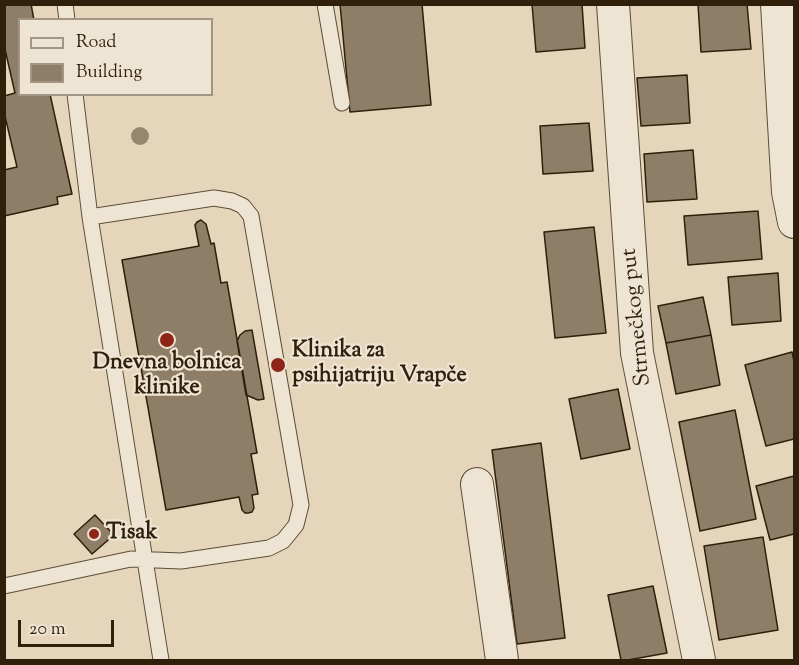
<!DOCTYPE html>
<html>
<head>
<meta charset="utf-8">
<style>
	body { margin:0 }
	#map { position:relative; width:799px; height:665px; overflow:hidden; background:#e5d6bb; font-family:"Sorts Mill Goudy",serif }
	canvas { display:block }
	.frame { position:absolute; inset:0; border:6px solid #2f1f0b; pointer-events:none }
	.legend { position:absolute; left:18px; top:18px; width:195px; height:78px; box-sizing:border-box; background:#eee4d3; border:2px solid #a29583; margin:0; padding:8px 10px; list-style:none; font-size:18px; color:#2f1f0b }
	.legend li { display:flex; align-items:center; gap:12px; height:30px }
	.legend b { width:30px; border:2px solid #a29583 }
	.scale { position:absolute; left:18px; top:620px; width:96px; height:27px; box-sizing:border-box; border:3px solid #2f1f0b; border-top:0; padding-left:8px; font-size:18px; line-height:21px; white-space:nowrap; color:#2f1f0b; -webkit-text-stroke:4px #eee4d3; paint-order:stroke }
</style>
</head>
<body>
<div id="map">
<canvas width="799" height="665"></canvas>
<div class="frame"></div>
<ul class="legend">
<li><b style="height:8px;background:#eee4d3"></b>Road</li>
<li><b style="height:16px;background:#8e7e67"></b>Building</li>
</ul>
<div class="scale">20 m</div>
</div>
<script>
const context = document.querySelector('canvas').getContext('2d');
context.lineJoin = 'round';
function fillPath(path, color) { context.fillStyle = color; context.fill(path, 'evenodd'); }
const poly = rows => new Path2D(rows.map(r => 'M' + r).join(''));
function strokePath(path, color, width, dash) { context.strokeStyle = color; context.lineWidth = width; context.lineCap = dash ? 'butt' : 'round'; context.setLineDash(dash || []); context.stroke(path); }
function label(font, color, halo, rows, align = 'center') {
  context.font = font + ' "Sorts Mill Goudy",serif'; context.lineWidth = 4.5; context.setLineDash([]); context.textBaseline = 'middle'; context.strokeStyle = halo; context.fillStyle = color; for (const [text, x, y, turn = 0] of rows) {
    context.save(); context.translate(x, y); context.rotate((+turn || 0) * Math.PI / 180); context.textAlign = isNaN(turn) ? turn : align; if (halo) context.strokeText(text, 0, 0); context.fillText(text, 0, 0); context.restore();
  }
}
const building = poly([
	[4,4,31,4,34,20,20,20,20,94,50,94,72,194,57,197,58,204,4,216,4,170,17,167,4,112,4,96,15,93,4,45,4,4],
	[340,4,422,4,431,105,350,112,340,4],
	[532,4,582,4,585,48,536,52,532,4],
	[698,4,747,4,751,49,701,52,698,4],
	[687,75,690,123,641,126,637,78,687,75],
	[589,123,593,171,543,174,540,126,589,123],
	[693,150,697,199,647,202,644,154,693,150],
	[758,211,762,259,688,265,684,216,758,211],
	[201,220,206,224,211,244,214,243,221,283,227,282,257,453,251,454,258,494,252,495,254,508,252,512,248,513,245,513,242,510,239,497,166,510,122,260,199,246,195,225,197,222,201,220],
	[594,227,606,333,555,338,544,232,594,227],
	[778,273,781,321,732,325,728,277,778,273],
	[703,297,711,335,666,343,658,306,703,297],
	[252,330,264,399,258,400,246,395,237,341,240,335,245,331,252,330],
	[711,335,720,385,676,394,666,343,711,335],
	[792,352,794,361,794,439,766,446,745,365,792,352],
	[618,389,630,449,581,459,569,399,618,389],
	[735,410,756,519,700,531,679,422,735,410],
	[541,443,565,638,517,644,492,450,541,443],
	[794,476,794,534,770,540,756,486,794,476],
	[95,515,114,535,92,554,74,534,95,515],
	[763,537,778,630,719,640,704,546,763,537],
	[653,586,667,653,628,660,621,660,608,595,653,586]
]);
fillPath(building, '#8e7e67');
strokePath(building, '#2f1f0b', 1.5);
const service = poly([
	[65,4,67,20],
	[325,4,342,103],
	[75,94,90,217,161,660],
	[4,586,131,559,181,561,269,548,283,541,296,525,301,505,251,216,243,206,232,201,214,198,90,217]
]);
const minor = poly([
	[613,4,637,353,699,660],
	[777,4,788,192,794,222],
	[477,484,502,660]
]);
strokePath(service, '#5c4d37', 17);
strokePath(minor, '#5c4d37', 34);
strokePath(service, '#eee4d3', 15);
strokePath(minor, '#eee4d3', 32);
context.fillStyle = '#96866f';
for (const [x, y] of [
	[140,136]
]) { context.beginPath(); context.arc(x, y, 9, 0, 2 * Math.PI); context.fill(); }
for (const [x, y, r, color] of [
	[167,340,8,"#8f2418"],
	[278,365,8,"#8f2418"],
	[94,534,6,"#8f2418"]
]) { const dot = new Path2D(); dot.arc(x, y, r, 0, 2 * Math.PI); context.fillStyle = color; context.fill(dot); strokePath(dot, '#eee4d3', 2); }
label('22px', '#2f1f0b', '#eee4d3', [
	["Strmečkog put",638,317,-96]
]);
label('bold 22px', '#2f1f0b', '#eee4d3', [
	["Klinika za",292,352],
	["psihijatriju Vrapče",292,377],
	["Dnevna bolnica",167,364,"center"],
	["klinike",167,389,"center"],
	["Tisak",106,534]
], 'left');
</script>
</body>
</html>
